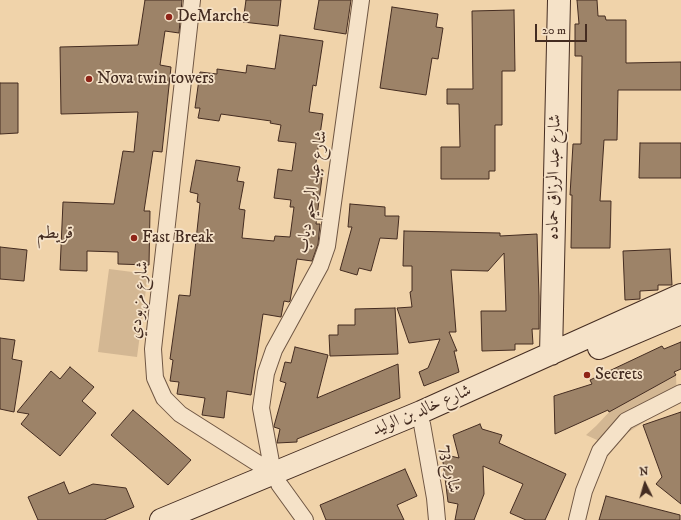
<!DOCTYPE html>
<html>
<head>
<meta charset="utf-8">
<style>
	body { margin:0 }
	#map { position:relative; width:681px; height:520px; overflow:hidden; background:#f0d3aa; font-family:"IM FELL DW Pica",serif }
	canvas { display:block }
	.north { position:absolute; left:625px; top:464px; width:40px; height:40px; -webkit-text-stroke:3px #f5e2c8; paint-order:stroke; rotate:355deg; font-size:11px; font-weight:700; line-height:16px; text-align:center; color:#442c21 }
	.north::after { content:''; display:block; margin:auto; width:14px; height:18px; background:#442c21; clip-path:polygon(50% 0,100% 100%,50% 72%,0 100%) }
	.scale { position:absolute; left:535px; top:24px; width:52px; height:18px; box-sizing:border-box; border:2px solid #442c21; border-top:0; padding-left:5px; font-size:12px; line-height:14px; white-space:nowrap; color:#442c21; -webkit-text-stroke:3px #f5e2c8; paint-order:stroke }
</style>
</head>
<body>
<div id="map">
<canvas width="681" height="520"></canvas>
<div class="north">N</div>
<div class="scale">20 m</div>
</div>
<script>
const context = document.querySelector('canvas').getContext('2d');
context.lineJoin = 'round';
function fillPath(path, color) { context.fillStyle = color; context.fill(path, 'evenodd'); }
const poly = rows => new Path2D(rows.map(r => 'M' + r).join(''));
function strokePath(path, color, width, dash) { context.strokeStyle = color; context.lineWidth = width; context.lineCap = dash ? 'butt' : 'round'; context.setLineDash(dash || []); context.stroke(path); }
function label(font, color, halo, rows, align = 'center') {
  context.font = font + ' "IM FELL DW Pica",Amiri,serif'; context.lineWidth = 3.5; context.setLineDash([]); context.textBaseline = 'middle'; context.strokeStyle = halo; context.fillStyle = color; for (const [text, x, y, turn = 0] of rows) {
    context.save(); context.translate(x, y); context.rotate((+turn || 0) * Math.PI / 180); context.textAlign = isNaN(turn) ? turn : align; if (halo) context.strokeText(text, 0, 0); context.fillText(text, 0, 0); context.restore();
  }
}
fillPath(poly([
	[109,269,148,274,137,357,98,352],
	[676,375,677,401,608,445,586,435,596,426,612,409]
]), '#d3b793');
const building = poly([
	[145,0,182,0,179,33,165,31,160,65,171,67,162,152,153,151,144,211,150,211,149,265,118,264,118,252,87,251,87,271,60,270,63,202,114,204,123,151,134,152,138,112,61,114,60,47,138,45,145,0],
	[246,0,281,0,278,26,243,22,246,0],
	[319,0,351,0,346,34,314,29,319,0],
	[577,0,597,0,598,16,605,16,606,20,626,20,626,63,681,62,681,90,618,90,617,140,604,140,600,201,611,201,610,248,571,248,572,195,570,195,573,144,581,144,582,56,575,56,575,24,579,24,577,0],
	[392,7,438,14,436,27,443,28,438,59,432,58,426,95,380,88,392,7],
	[514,10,515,71,502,71,502,125,495,125,495,171,489,171,489,179,441,179,441,147,460,147,459,104,447,104,447,89,473,89,472,11,514,10],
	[280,35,323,41,316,86,313,85,309,112,323,114,315,169,323,170,316,224,320,224,318,244,312,261,297,259,290,301,289,302,284,301,281,317,263,314,251,395,227,391,224,418,202,415,205,398,177,394,179,382,170,381,173,360,170,359,179,295,190,296,200,203,197,202,198,194,190,192,196,160,240,167,237,181,244,182,239,209,245,210,242,238,274,241,275,236,290,237,294,207,290,207,291,200,274,198,278,169,292,171,296,143,278,141,281,125,270,123,271,121,221,114,219,121,198,118,200,108,195,108,200,72,217,74,217,69,246,73,247,65,275,69,280,35],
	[0,83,18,83,18,133,0,134,0,83],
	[640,143,681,143,681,178,639,178,640,143],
	[350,204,385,207,385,216,399,216,397,239,380,238,371,271,359,268,357,275,340,270,352,227,348,227,350,204],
	[404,231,500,233,500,236,537,234,539,296,539,329,532,329,533,344,515,344,515,350,482,351,481,311,506,311,504,253,488,271,451,270,456,332,449,332,457,351,454,351,459,372,424,386,419,372,428,368,440,339,409,343,397,308,412,307,410,292,412,291,412,266,403,266,404,231],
	[0,247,27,250,24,281,0,279,0,247],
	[670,249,672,285,658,285,658,290,640,291,640,299,625,300,623,251,670,249],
	[395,308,398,354,330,356,329,335,338,335,338,325,355,325,355,309,395,308],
	[0,338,15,340,12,359,22,361,14,412,0,409,0,338],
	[681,342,681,369,674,372,676,375,609,412,608,410,555,434,554,396,592,384,590,380,662,346,664,349,681,342],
	[295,347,328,355,317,398,398,364,400,398,297,439,297,442,277,443,280,429,274,427,274,426,286,383,280,381,285,362,291,363,295,347],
	[70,367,94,387,82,401,96,413,60,456,21,424,29,414,17,412,51,371,60,379,70,367],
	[133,410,191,460,168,485,111,435,133,410],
	[681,412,681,504,656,484,662,477,643,425,681,412],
	[480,424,482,429,502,435,499,443,566,474,545,520,526,520,510,513,523,484,483,466,484,494,474,520,455,520,458,504,448,502,442,454,459,458,453,435,480,424],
	[405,469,417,496,397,505,404,520,326,520,320,505,405,469],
	[64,482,69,494,93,484,126,488,134,507,104,520,38,520,28,497,64,482],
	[606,496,680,515,680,520,599,520,606,496]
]);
fillPath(building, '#9d8368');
strokePath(building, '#442c21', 1);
const street = poly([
	[192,0,153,349,155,378,164,398,180,414,273,473],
	[422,424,435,498,437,520],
	[273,473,261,408,266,373,274,350,320,266,327,246,361,0],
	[279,484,305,520],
	[577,520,584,491,600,451,626,421,681,393]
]);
const secondary = poly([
	[599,348,681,313],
	[551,354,559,0],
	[161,520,421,412,681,295]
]);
strokePath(street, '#6f5643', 18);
strokePath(secondary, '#442c21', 24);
strokePath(street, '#f5e2c8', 16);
strokePath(secondary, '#f5e2c8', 22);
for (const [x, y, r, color] of [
	[169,17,4,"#8f2418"],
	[89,79,4,"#8f2418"],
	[134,238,4,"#8f2418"],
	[587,375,4,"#8f2418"]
]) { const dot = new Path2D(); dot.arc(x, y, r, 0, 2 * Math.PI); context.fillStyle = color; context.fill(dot); strokePath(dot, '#f5e2c8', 1.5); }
label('17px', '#442c21', '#f5e2c8', [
	["DeMarche",177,17],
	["Nova twin towers",97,79],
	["Fast Break",142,238],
	["Secrets",595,375]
], 'left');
label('17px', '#442c21', '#f5e2c8', [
	["شارع عبد الرزاق حماده",555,177,-89],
	["شارع عبد الرحيم دياب",313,192,-81],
	["شارع مزبودي",140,300,-84],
	["شارع خالد بن الوليد",422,411,-23],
	["شارع 73",449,469,80]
]);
label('18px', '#442c21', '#f5e2c8', [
	["قريطم",55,234]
]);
</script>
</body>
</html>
